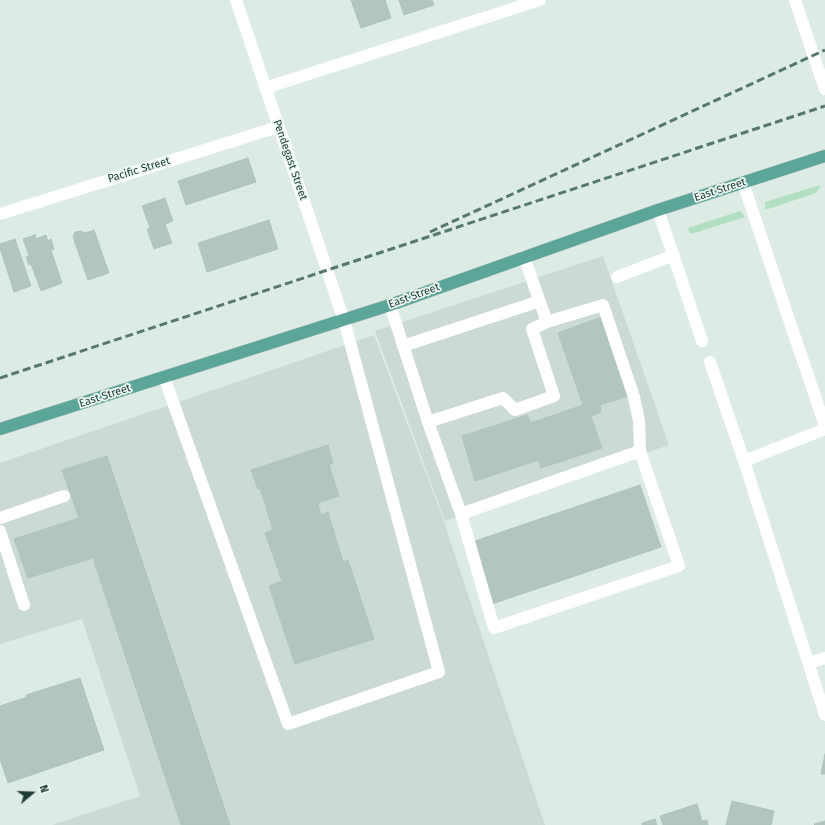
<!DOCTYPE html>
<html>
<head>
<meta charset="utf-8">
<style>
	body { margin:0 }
	#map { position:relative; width:825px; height:825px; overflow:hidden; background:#ddebe5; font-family:"Fira Sans",sans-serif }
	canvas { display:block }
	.north { position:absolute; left:12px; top:773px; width:40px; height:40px; -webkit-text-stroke:3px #edf7f3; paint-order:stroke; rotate:71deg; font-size:11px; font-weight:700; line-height:16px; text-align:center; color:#1d3c35 }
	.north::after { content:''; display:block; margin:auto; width:14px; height:18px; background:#1d3c35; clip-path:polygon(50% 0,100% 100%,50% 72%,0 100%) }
</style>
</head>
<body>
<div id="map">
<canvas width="825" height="825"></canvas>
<div class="north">N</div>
</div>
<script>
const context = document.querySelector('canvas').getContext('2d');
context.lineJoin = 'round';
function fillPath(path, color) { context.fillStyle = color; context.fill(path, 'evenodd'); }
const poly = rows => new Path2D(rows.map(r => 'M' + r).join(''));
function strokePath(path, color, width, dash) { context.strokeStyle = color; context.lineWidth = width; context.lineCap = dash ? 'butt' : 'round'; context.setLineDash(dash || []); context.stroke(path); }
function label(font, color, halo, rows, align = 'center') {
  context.font = font + ' "Fira Sans",sans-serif'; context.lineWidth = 3.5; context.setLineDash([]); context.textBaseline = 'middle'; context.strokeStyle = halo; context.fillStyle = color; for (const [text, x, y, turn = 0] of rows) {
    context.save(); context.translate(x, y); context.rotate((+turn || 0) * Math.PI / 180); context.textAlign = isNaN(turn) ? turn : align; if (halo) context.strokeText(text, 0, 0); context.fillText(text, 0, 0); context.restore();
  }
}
fillPath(poly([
	[603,256,669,445,445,521,375,331],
	[374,335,442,516,545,825,52,825,140,796,82,619,0,644,0,463]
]), '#cbdbd4');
fillPath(poly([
	[820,185,820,187,816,193,765,210,765,202],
	[740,211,745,217,691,234,689,231,688,228]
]), '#b2dfc1');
const building = poly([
	[351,0,385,0,391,18,361,28,351,0],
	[399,0,432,0,434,5,404,15,399,0],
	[248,158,256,182,186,205,178,181,248,158],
	[165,198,173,221,165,224,172,243,154,249,147,229,150,228,142,206,165,198],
	[269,220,278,249,207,272,198,243,269,220],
	[94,230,109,273,88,280,73,237,75,232,81,231,85,233,94,230],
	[35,235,36,239,46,235,48,241,51,239,54,249,51,250,62,283,41,291,31,264,29,265,26,257,29,256,23,239,35,235],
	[15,239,31,286,14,292,0,248,0,244,15,239],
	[602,317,628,396,600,405,601,412,591,416,602,448,541,468,538,460,475,481,462,436,527,415,531,423,583,405,558,333,602,317],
	[328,445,333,463,329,465,339,496,318,503,321,515,328,512,343,562,348,560,374,639,295,664,269,586,282,581,265,533,273,530,260,488,258,489,251,470,328,445],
	[107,456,230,825,181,825,93,558,28,578,14,539,79,518,62,470,107,456],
	[640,485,661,547,492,604,472,542,640,485],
	[80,678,104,750,8,783,0,759,0,706,27,697,26,695,80,678],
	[825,754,825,774,821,774,825,754],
	[732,801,774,811,771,825,726,825,732,801],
	[697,804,702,821,707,820,708,825,663,825,660,816,697,804],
	[655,819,657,825,642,825,642,823,655,819],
	[825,821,825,825,815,825,814,824,825,821]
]);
fillPath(building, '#b2c6bf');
strokePath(building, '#afc5bd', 1);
const major = poly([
	[0,429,390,305,658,210,825,156]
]);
strokePath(major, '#c0c8c6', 13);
strokePath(poly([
	[795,0,825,89],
	[265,88,540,0],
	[743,183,825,426],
	[658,210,702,341],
	[0,214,278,127],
	[524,257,547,322,603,305,634,397,639,421,640,451],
	[617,277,674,255],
	[390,305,428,422,503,398,515,410,554,396,532,329,547,322],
	[403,346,540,301],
	[710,362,744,461,825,715],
	[164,377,288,724,439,672,344,320,236,0],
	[428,422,461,514,640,451,679,566,494,628,461,514],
	[744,461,825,429],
	[0,518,64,496],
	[0,531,24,605],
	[809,663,825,658]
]), '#fff', 12);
strokePath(major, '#5ba698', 12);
strokePath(poly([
	[430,232,825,50],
	[0,378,825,106]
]), '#567871', 3, [8, 4]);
label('11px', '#1d3c35', '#edf7f3', [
	["Pendegast Street",290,160,71],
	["Pacific Street",139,170,-17],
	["East Street",720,190,-18],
	["East Street",414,296,-20],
	["East Street",105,396,-18]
]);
</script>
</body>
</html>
